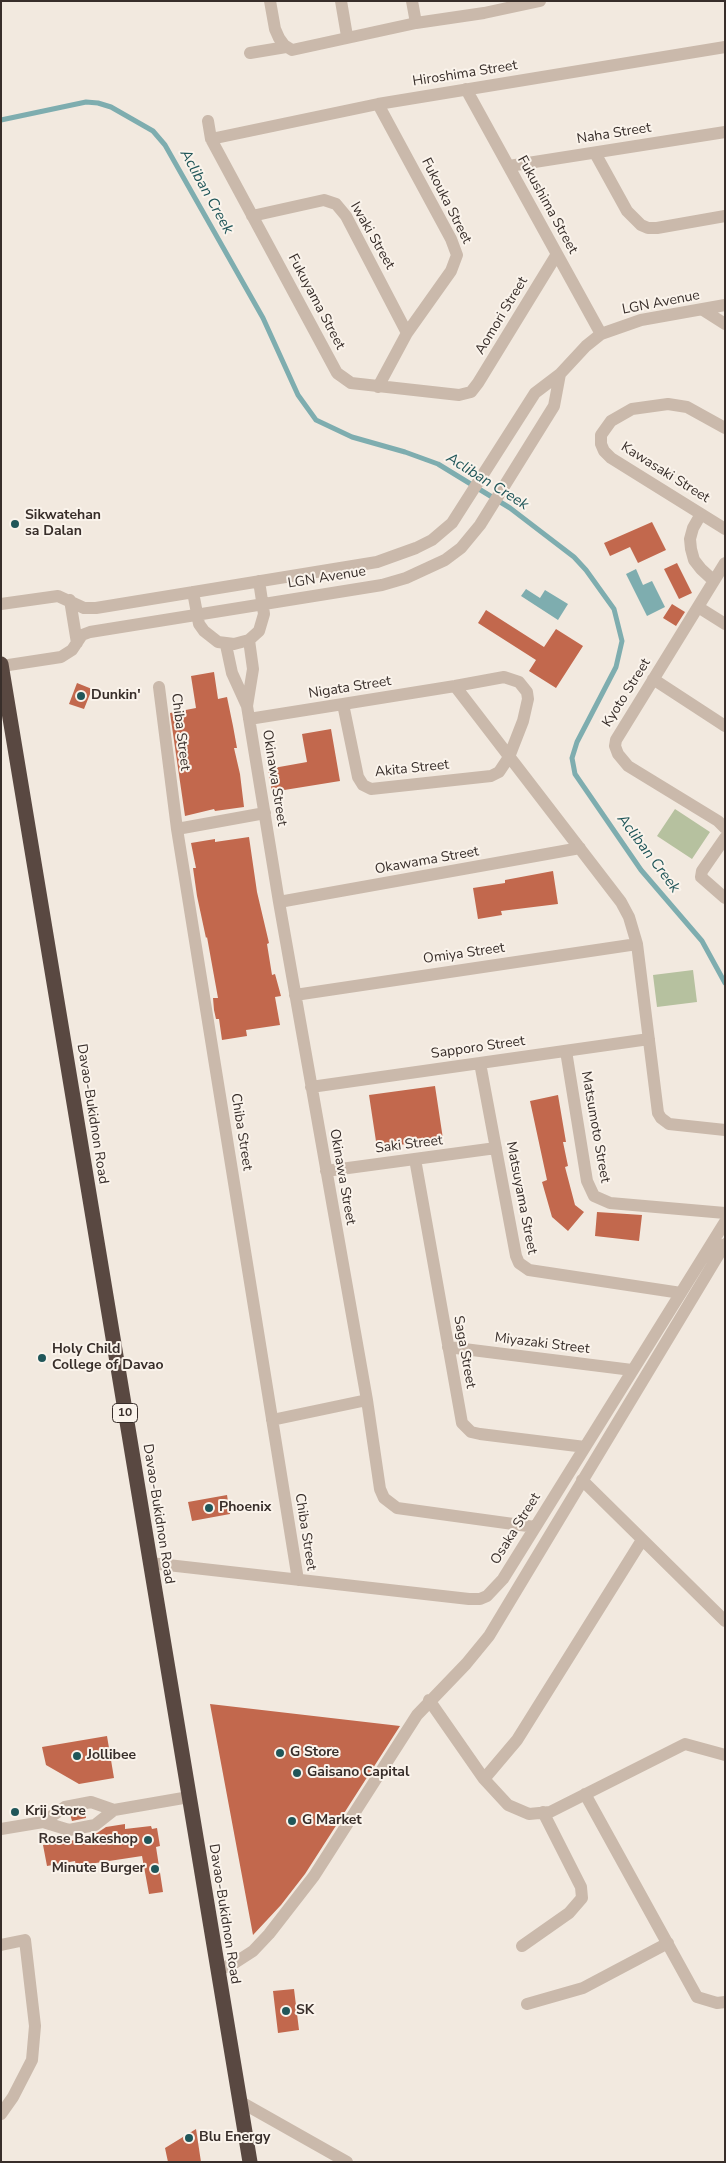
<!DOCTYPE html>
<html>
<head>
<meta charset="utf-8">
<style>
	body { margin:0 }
	#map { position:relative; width:726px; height:2163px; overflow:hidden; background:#f2e9df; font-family:"Nunito Sans",sans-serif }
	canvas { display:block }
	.frame { position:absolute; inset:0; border:2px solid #382e2a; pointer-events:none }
</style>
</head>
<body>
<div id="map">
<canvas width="726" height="2163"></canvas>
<div class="frame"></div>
</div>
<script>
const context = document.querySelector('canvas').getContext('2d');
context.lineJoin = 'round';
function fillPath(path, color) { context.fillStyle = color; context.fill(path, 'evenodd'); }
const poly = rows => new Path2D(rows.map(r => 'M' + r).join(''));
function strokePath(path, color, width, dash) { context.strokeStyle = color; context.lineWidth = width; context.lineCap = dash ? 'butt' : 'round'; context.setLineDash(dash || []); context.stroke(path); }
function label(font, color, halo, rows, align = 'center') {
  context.font = font + ' "Nunito Sans",sans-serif'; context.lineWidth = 4; context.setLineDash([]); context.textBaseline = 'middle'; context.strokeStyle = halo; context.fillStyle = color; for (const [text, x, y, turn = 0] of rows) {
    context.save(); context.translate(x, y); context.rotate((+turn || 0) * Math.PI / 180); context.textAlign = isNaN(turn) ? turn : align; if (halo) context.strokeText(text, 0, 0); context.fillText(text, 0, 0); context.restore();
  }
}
fillPath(poly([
	[675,809,710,832,692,859,657,836],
	[693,970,697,1002,657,1007,653,975]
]), '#b6c19f');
fillPath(poly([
	[636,569,643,585,652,581,665,607,647,616,626,574],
	[526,589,540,598,545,590,568,604,558,620,521,596]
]), '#7eadaf');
strokePath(poly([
	[1,120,86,102,98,103,111,107,153,131,165,145,263,318,298,395,316,420,352,437,405,452,438,464,510,508,574,557,586,570,614,609,622,641,616,667,577,742,572,758,575,774,641,870,702,941,725,983]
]), '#7eadaf', 5);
fillPath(poly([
	[652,522,666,550,638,563,630,547,610,556,604,543],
	[677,563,692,593,679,599,664,569],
	[672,604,685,612,676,626,663,618],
	[486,610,544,647,556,629,583,646,556,688,529,671,536,660,478,623],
	[214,672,218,699,227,697,233,726,237,748,234,748,240,774,244,807,215,811,214,809,185,816,170,713,196,708,191,676],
	[77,683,92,689,84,709,69,704],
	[331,729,340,781,272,792,268,769,307,762,302,734],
	[249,837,257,892,269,943,267,944,272,975,275,974,281,996,275,997,280,1025,246,1030,247,1036,222,1040,219,1019,216,1019,214,1010,213,998,218,998,207,937,206,938,197,896,193,868,196,868,191,843,215,839,215,842],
	[553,871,558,904,501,911,502,915,478,919,473,888,505,883,505,880],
	[435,1086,443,1139,377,1148,369,1095],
	[558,1095,566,1142,563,1142,568,1166,565,1167,575,1205,584,1212,568,1231,552,1217,542,1182,547,1180,530,1101],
	[597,1212,642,1215,639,1241,595,1236],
	[227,1495,230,1514,192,1521,188,1502],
	[210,1704,400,1726,305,1874,281,1905,253,1935],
	[107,1736,114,1778,79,1784,46,1765,42,1747],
	[85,1811,86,1818,72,1821,70,1814],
	[125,1824,125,1829,151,1826,152,1829,157,1828,160,1846,156,1847,163,1892,149,1894,142,1856,76,1866,75,1861,47,1866,43,1845,75,1840,75,1837,97,1833,106,1827],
	[294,1989,299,2030,278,2033,273,1991],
	[196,2129,201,2162,168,2162,165,2148]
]), '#c2684d');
strokePath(poly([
	[270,1,275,29,279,38,284,45,292,50,416,23,484,13,540,1],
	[341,1,347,36],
	[412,1,416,23],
	[250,53,286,47],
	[466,89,601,334],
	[378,104,451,239,457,255,451,271,407,333,378,387],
	[208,121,211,139,337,373,351,383,459,395,471,392,478,383,557,254],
	[211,139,378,104,725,47],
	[595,153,627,211,641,225,648,228,657,228,725,216],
	[509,166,725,132],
	[252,216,324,200,336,204,346,216,407,333],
	[703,310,725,324],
	[725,428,687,407,668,404,632,409,611,421,601,435,601,444,604,451,611,458,725,529],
	[701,514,693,528,690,539,691,549,694,560,701,569,714,581],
	[725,563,616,740,615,746,618,754,628,766,718,821,725,828],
	[193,592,199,624,204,631,218,642,234,644,249,640,259,631,264,614,259,581],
	[70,600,77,643],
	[1,604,58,596,84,608,96,608,377,562,416,548,432,540,452,523,535,393,560,374,586,346,601,334,641,320,725,305],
	[698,607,725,624],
	[226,645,232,673,247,706,279,902,367,1400,380,1489,384,1498,397,1508,535,1527],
	[2,666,61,657,72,650,82,635,90,632,382,585,406,578,445,560,461,548,480,525,554,406,560,374],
	[653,679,725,726],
	[455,686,621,902,629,917,637,944,658,1113,661,1118,669,1124,725,1130],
	[159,687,177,829,298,1580],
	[247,706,253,669,249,640],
	[249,719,343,704,455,686,504,677,519,682,527,692,528,699,523,721,509,757,499,772,491,776,371,789,363,785,358,777,343,704],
	[177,829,265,813],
	[725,838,702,871,701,877,725,898],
	[279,902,580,848],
	[295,995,637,944],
	[566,1051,587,1181,594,1196,610,1203,725,1213],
	[480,1063,516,1256,519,1263,529,1270,681,1293],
	[311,1087,649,1039],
	[415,1159,462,1423,471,1432,480,1434,585,1447],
	[326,1171,496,1148],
	[448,1347,632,1370],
	[272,1420,367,1400],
	[582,1480,725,1621],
	[150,1563,469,1599,480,1599,487,1596,503,1579,725,1222],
	[429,1700,484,1779,508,1805,529,1814,550,1812,685,1744,725,1755],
	[484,1779,517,1740,642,1540],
	[585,1794,697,1997,717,2003,725,2002],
	[43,1822,65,1807,91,1802,114,1810,189,1797],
	[1,1829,43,1822,69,1830,95,1825,114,1810],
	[1,1945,25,1940,35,2026,32,2060,13,2097,1,2114],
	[522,1946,569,1913,582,1898,581,1887,543,1812],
	[217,1971,236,1962,253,1951,269,1934,314,1876,417,1715,466,1664,489,1636,725,1244],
	[527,2004,583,1988,668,1943],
	[239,2101,347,2162]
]), '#cab9ab', 12);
strokePath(poly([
	[1,664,250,2162]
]), '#594841', 15);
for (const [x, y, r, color] of [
	[15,524,5,"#205659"],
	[81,696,5,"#205659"],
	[42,1358,5,"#205659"],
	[209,1508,5,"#205659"],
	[280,1753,5,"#205659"],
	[77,1756,5,"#205659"],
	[297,1773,5,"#205659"],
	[15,1812,5,"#205659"],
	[292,1821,5,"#205659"],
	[148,1840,5,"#205659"],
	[155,1869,5,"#205659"],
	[286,2011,5,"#205659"],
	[189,2138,5,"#205659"]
]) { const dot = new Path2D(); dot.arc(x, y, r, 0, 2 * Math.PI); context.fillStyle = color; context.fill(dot); strokePath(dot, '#faf3eb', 2); }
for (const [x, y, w] of [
	[125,1413,25]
]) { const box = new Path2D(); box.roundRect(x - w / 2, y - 9.5, w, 19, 4); context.fillStyle = '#faf3eb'; context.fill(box); strokePath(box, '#382e2a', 1); }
label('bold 12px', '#382e2a', null, [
	["10",125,1413]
]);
label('14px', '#382e2a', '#faf3eb', [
	["Hiroshima Street",465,74,-9],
	["Naha Street",614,134,-9],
	["Fukouka Street",446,201,63],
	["Fukushima Street",547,205,61],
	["Iwaki Street",372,236,60],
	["Fukuyama Street",316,302,62],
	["LGN Avenue",661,303,-11],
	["Aomori Street",502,316,-59],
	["Kawasaki Street",665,473,32],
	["LGN Avenue",327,578,-9],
	["Nigata Street",350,688,-9],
	["Kyoto Street",627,693,-58],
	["Chiba Street",180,732,83],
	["Akita Street",412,769,-6],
	["Okinawa Street",274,778,81],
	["Okawama Street",427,861,-10],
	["Omiya Street",464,954,-8],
	["Sapporo Street",478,1048,-8],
	["Davao-Bukidnon Road",92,1114,81],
	["Matsumoto Street",595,1127,80],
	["Chiba Street",241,1132,81],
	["Saki Street",409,1145,-7],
	["Okinawa Street",342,1177,80],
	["Matsuyama Street",521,1198,79],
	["Miyazaki Street",542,1344,7],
	["Saga Street",464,1352,80],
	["Davao-Bukidnon Road",158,1514,81],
	["Osaka Street",516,1529,-58],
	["Chiba Street",305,1532,81],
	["Davao-Bukidnon Road",224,1914,81]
]);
label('bold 14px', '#382e2a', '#faf3eb', [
	["Sikwatehan",25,516],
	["sa Dalan",25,532],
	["Dunkin'",91,696],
	["Holy Child",52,1350],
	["College of Davao",52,1366],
	["Phoenix",219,1508],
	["G Store",290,1753],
	["Jollibee",87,1756],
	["Gaisano Capital",307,1773],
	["Krij Store",25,1812],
	["G Market",302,1821],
	["Rose Bakeshop",138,1840,"right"],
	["Minute Burger",145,1869,"right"],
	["SK",296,2011],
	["Blu Energy",199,2138]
], 'left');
label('italic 15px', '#205659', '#faf3eb', [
	["Acliban Creek",206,192,61],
	["Acliban Creek",487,482,32],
	["Acliban Creek",648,854,53]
]);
</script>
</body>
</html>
